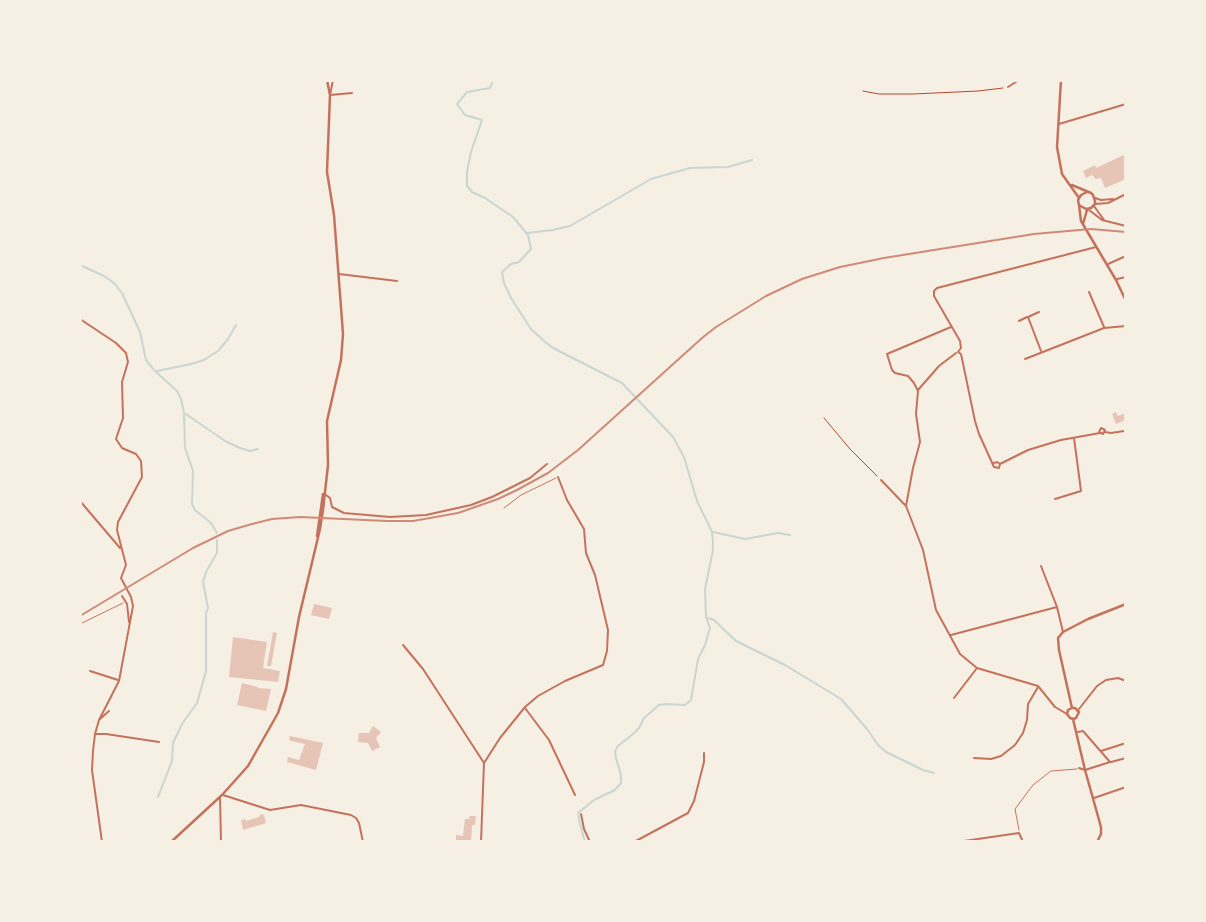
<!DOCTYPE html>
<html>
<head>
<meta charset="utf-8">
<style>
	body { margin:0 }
	#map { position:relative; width:1206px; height:922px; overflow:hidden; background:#f6efe4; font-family:Rubik,sans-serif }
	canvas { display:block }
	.frame { position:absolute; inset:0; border:82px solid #f6efe4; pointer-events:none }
</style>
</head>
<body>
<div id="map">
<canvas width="1206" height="922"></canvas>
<div class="frame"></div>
</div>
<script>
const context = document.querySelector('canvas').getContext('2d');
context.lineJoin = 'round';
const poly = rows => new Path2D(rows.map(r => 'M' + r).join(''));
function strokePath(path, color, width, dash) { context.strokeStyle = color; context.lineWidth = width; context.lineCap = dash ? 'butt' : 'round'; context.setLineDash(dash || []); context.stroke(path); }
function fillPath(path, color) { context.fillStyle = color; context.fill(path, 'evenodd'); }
strokePath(poly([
	[493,80,490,88,467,92,457,104,465,115,482,120,471,152,467,172,467,186,472,192,485,198,513,217,528,235,531,249,519,262,511,264,502,272,504,283,511,298,531,329,544,341,553,348,622,383,673,437,684,457,697,501,712,532,713,541,713,550,705,589,706,617,710,628,705,645,698,659,691,700,685,705,666,704,659,705,644,718,639,728,633,734,618,746,615,751,616,758,621,775,621,783,615,790,594,800,578,813,580,824,585,842],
	[527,233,553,230,570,226,651,179,690,168,728,167,752,160],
	[80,265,104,276,114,283,122,293,140,332,146,360,155,371,177,391,181,399,184,413,185,448,193,471,192,504,195,510,211,523,217,533],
	[157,371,191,364,204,360,218,351,228,339,236,325],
	[186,414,225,441,240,448,250,451,258,449],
	[713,532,745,539,778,533,790,535],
	[708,618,714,620,736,641,785,665,841,699,867,729,878,745,886,752,923,770,934,773],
	[158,797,172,761,173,743,182,724,197,703,206,671,206,613,208,608,203,582,206,572,217,553,217,540]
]), '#c9d6d2', 2);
fillPath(poly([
	[1126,154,1126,179,1105,188,1101,178,1096,179,1092,175,1086,178,1083,171,1095,165,1096,168],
	[1116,412,1118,416,1126,413,1126,420,1116,424,1112,414],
	[314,604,332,608,329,619,311,615],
	[273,632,277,633,271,666,267,666],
	[233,637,267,642,263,668,280,671,278,682,229,677],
	[242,683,258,687,258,688,271,689,266,711,237,705],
	[373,726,381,732,376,738,380,747,372,751,368,743,358,742,359,733,369,733],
	[290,736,323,743,316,770,287,762,288,757,299,760,305,744,291,741,289,739],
	[261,814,264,815,266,823,243,830,241,820,245,819,246,821,259,817],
	[470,816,476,816,475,825,472,825,471,842,456,842,456,835,463,836,465,819,469,819]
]), '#e6c5b7');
strokePath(poly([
	[863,91,879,94,913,94,978,91,1003,88],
	[824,418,850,449,877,476]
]), '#b5482f', 1);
strokePath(poly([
	[504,508,521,495,556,478],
	[80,624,123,603],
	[1019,830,1015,809,1033,785,1051,771,1077,769]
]), '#c5725c', 1);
strokePath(poly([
	[333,80,330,95,352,93],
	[1008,87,1019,80],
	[1059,124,1126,104],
	[1095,198,1101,200,1113,199],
	[1095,204,1108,203,1126,194],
	[1094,206,1104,220],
	[1089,210,1102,220,1126,226],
	[1108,264,1126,256],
	[339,274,397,281],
	[1117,279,1126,277],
	[1089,292,1104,327],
	[1039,312,1028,317,1041,351],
	[80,319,116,343,126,353,128,362,122,382,123,418,116,439,122,448,136,454,141,461,142,477,118,522,117,530,126,565,121,578,131,597,133,606,119,681,99,720,95,734,93,751,92,770,102,842],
	[1019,321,1027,317],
	[1025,359,1104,328,1126,326],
	[918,390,939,366,956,353],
	[1101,428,1105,430,1103,434,1099,432,1101,428],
	[1105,432,1111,433,1124,431],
	[994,463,997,462,1000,464,1028,450,1061,440,1100,433],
	[1000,464,999,468,994,467,979,434,975,421,961,354,958,352,961,348,960,341,934,296,934,291,937,288,1096,247],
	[881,480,906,506,923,550,936,610,960,654,977,668,1038,686,1055,707,1067,714],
	[326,495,330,498,332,507,344,513,390,517,426,515,471,505,492,497,530,478,547,464],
	[1055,499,1081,491,1074,438],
	[80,501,120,548],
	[906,506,913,468,920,442,916,414,918,391,914,383,908,376,895,373,892,370,887,354,951,327],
	[1041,566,1057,607,1063,632],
	[122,596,127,604,129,622],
	[951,635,1057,607],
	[403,645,423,669,484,763],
	[90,671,118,680],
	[954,698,977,668],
	[525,708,549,740,575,795],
	[1079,709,1097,686,1106,680,1118,678,1126,681],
	[100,719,109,711],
	[1078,732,1083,731,1110,762,1085,770,1079,768],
	[96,734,106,734,159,742],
	[1101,751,1126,743],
	[974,758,991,759,1001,756,1015,745,1023,733,1027,720,1028,704,1038,687],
	[1111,762,1126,758],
	[223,795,270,810,301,805,351,815,356,818,359,823,363,842],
	[220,797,221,842],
	[1094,798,1126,787],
	[581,814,584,829,590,842],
	[481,842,484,763,500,738,525,707,538,696,565,681,603,665,607,651,608,630,595,575,586,553,584,529,567,500,558,477],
	[634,842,688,813,694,801,704,762,704,753],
	[957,842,1019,833,1023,842]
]), '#c5725c', 2);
strokePath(poly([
	[1061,80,1057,147,1062,174,1079,198],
	[1072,185,1091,193,1093,195,1095,201,1095,204,1091,208,1086,209,1079,205,1078,200,1081,195,1087,192],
	[1079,205,1081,221,1116,280,1126,301],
	[1083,224,1087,210],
	[317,536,323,494],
	[1072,708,1059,650,1058,638,1063,632,1088,619,1126,604],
	[1072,708,1075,708,1079,712,1076,718,1073,719],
	[1072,708,1068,710,1067,714,1070,718,1073,719],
	[1073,719,1085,770,1101,827,1101,834,1097,842],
	[171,842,222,795,248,766,278,713,286,689,299,617,320,529,323,510,328,465,327,421,341,360,343,334,334,215,327,172,330,95,327,80]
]), '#c5725c', 2.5);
strokePath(poly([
	[80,616,193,548,228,531,252,524,272,519,300,517,387,521,413,521,458,513,498,499,517,490,548,473,578,450,702,338,716,327,766,296,802,279,840,267,884,258,1034,234,1091,229,1126,232]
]), '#cf8b77', 2);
</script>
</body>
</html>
